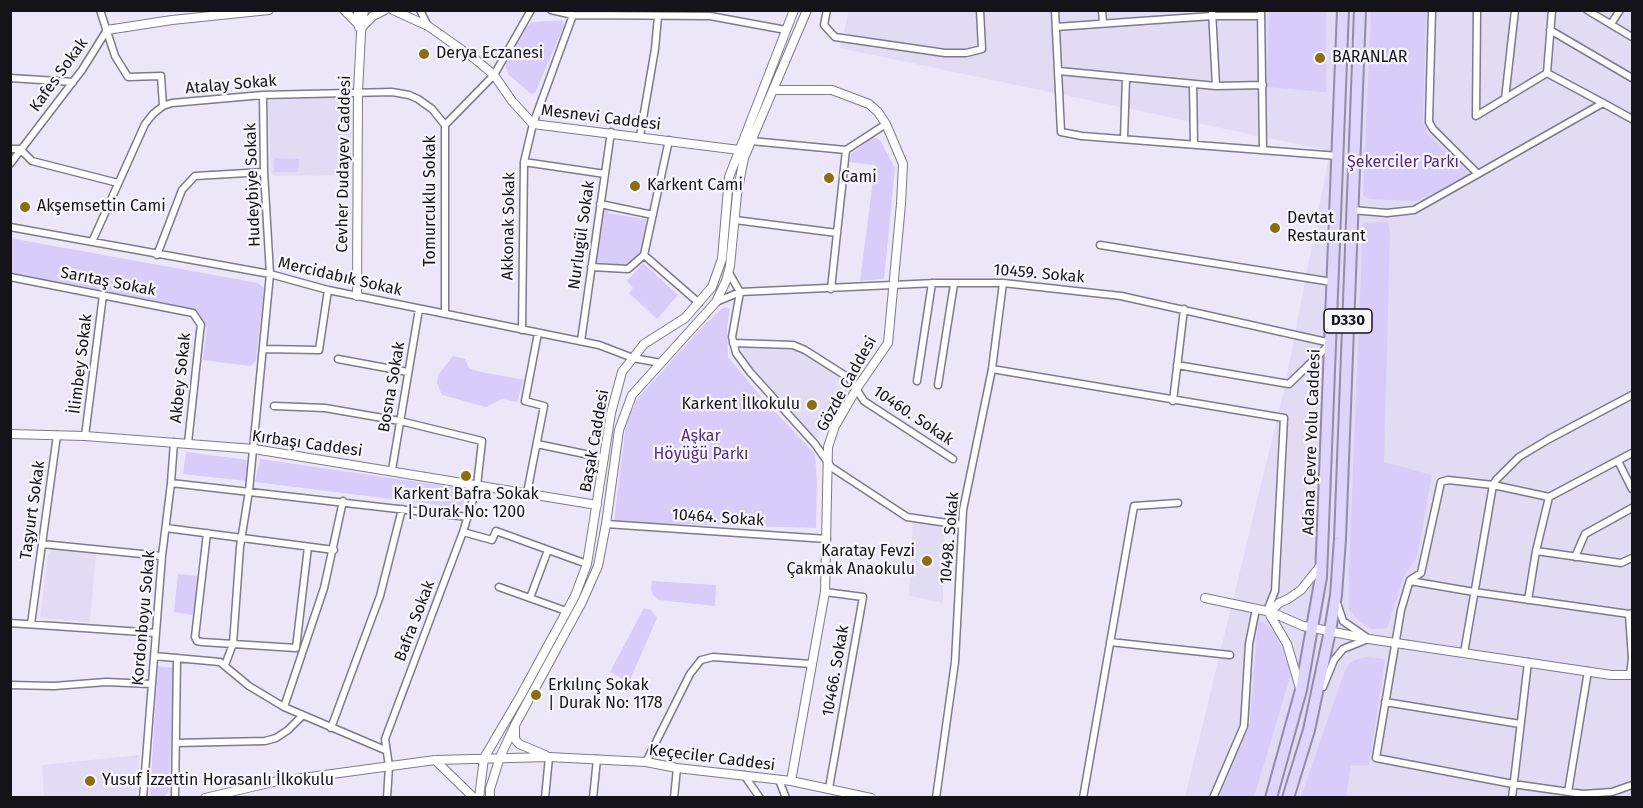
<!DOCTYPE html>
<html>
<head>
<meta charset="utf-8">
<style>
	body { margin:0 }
	#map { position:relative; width:1643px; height:808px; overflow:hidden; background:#ebe7f9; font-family:"Fira Sans",sans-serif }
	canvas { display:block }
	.frame { position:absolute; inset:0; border:12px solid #141319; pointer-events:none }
</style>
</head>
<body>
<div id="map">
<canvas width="1643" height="808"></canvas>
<div class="frame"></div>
</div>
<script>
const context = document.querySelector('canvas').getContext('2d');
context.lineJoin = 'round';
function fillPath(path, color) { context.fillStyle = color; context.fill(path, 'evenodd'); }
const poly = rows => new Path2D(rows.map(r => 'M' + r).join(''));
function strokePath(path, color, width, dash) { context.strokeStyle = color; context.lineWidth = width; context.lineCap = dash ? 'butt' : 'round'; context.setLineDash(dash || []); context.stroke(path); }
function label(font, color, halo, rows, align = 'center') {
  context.font = font + ' "Fira Sans",sans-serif'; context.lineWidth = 4.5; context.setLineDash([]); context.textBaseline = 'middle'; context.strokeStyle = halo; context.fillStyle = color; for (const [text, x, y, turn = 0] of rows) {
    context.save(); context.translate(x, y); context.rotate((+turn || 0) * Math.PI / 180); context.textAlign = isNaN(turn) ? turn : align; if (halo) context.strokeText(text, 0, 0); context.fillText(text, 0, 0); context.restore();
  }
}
fillPath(poly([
	[849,10,1632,11,1632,797,1185,797,1285,386,1330,151,840,48],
	[342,96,348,98,352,106,350,175,275,176,271,172,268,102,272,100],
	[746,346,797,350,847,382,848,389,817,438,815,439,746,359,741,348],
	[913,521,944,526,943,603,909,596],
	[54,549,96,553,90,622,40,618,48,555],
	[139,755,136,797,44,797,42,765]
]), '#e1dbf4');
fillPath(poly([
	[1269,11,1326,11,1326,92,1267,87],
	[1371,11,1426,11,1423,120,1427,133,1469,174,1453,184,1416,201,1370,199,1363,195],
	[563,20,564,26,535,93,531,94,509,75,505,66,524,29,532,22],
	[873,137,880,140,895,168,884,279,860,281,875,165,850,162,851,154],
	[274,158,299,159,298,172,274,172],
	[602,207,608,207,608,213,649,220,642,253,628,266,594,264],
	[1388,222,1390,232,1384,462,1432,475,1417,557,1405,574,1387,628,1372,629,1358,620,1349,609,1349,570,1363,223],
	[10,238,258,283,264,288,256,361,250,366,203,360,207,327,196,309,11,273],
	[643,263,678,295,657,319,629,293,633,288,627,281],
	[724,307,730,309,727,328,728,357,764,400,815,454,817,483,816,528,614,522,626,423,638,398,703,326],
	[453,356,465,359,469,368,481,372,524,380,517,402,502,399,486,407,442,395,437,383,438,375],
	[186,452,248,460,246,481,183,474],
	[260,459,467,489,462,508,255,482],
	[178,574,198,576,193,615,174,612],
	[652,581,716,585,715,606,659,600,653,595,651,589],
	[644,608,651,610,657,618,629,682,610,672],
	[1258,622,1262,622,1275,633,1288,665,1290,677,1254,797,1219,797,1250,723],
	[1368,657,1385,659,1369,766,1351,765,1346,797,1301,797,1345,670,1349,664,1357,659],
	[158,666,173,668,169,792,164,796,152,797,150,795]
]), '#d7ccfa');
const minor = poly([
	[100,10,115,56,128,77,161,76,163,106],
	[420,10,428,26],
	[551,10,573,15,710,16,786,30],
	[827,10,824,25,835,37,945,53,966,53,982,49,980,10],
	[1055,10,1061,132,1082,136,1338,156],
	[1102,10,1103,23],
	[1212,10,1216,86],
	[1261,10,1263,149],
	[1432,10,1429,122,1433,129,1478,174,1603,103,1632,119],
	[1477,10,1476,116,1547,73],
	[1587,10,1632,37],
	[1611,24,1620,10],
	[1056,27,1212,16,1261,16],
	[1550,30,1632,78],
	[1059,71,1216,86,1263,85],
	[1547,73,1603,103],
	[1547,73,1552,10],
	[10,78,73,82],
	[1193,84,1194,144],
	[1505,99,1515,10],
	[640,136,655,49,658,16],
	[1124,138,1126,78],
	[669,140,644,255,699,303],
	[751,141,846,150,886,124],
	[10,149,20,149,32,161,118,183],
	[524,162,605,174],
	[10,164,82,70,107,30],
	[600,204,653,215],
	[1352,210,1387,213,1414,210,1478,174],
	[735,220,837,233,846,150],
	[10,227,270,274,328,290,599,345,633,358,661,363],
	[92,242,145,124,153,114,163,106,172,103,263,95,392,92,409,95,418,99,432,109,445,125],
	[1100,245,1332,282],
	[157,255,182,190,195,176,264,172],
	[591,267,628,269,644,255],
	[729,273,740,292],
	[10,277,193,313,201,325,200,332,188,443],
	[831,289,837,233],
	[740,292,732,337,736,353,750,372,815,444,831,467,907,517,961,525],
	[716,302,740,292,936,283,1003,283,1121,296,1331,343],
	[445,314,445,125,494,75,531,10],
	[522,330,524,162,533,124,573,15],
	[581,341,611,132],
	[733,343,793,345,805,350,849,378,864,401,953,459],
	[263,349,319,350,328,290],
	[338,359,408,372],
	[1177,365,1289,384,1330,344],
	[992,369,1284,418,1275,591,1267,611],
	[917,381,932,283],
	[938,385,954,284],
	[1632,395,1549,439,1519,457,1496,480,1493,485,1448,480,1441,482,1421,573,1410,580,1401,610,1376,758,1513,784,1583,794,1612,792,1632,785],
	[1173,401,1184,309],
	[274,406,325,408,400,421,482,441,477,486,463,532,385,739,389,766,387,798],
	[85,436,103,295],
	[537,444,604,458],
	[1618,461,1632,489],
	[392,470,419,309],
	[171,483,468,517],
	[527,493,544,406,525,401,538,333],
	[606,524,827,539],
	[166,528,334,550],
	[463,532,492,540,496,531,587,564],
	[207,533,195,637,197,641,202,642,296,648,308,547],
	[42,544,162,556],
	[1536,551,1621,563,1632,558],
	[1575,557,1585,534,1632,508],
	[1410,581,1474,592,1629,614,1632,613],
	[499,587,566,611],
	[825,592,863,597,829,788],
	[530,598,548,550],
	[1528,600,1536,551,1549,497,1632,453],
	[1337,603,1343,621,1366,637],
	[1629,614,1632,658,1630,675],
	[10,623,156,633],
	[31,624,57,435],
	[1110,642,1230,655],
	[1464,653,1493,485,1549,497],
	[154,656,220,662,249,686,284,707,385,750],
	[225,665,233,644,240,547,249,491,270,274,264,172,263,95],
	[10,685,54,686,106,682,152,684],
	[1323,687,1334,660,1343,649,1368,639],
	[1385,702,1520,724],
	[284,707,324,588,343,501],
	[331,728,380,596,402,509],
	[176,743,265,741,276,738,288,730,303,715],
	[646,762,690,674,701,660,713,657,811,664],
	[744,775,760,798],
	[779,780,786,798],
	[1568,792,1588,671],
	[143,798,162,556,171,483,174,442],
	[175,798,177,658],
	[545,798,549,757],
	[593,798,597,759],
	[674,798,677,768],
	[936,798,955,662,963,510,992,369,1003,283],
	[1083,798,1134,506,1178,503],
	[1213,798,1244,726,1249,644,1256,609],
	[1512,798,1528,662]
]);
const tertiary = poly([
	[344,10,358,24],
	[358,10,359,27],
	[393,10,428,26,475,59,494,75,512,101,533,124,739,150],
	[362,27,373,16,385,10],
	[107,30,172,20,269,10],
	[774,90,832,90,869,104,878,112,886,124,903,164,901,204,888,343,857,388,835,426,828,447,825,592,791,781],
	[357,296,358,92,361,33,364,10],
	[10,434,85,436,254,449,597,505],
	[1205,598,1271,612,1303,626,1369,639,1611,675,1632,675],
	[1300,688,1287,644,1270,615,1273,609,1279,603,1288,599,1301,590,1321,565],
	[515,729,515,739,519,744,545,755],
	[435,760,474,798],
	[205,798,273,782,435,760,549,757,646,762,677,768,791,781,871,798],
	[479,798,484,758,521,695,575,596,587,564,611,413,622,372,644,344,685,318,712,287,722,259,729,177,794,10],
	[490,798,490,789,500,757,515,725,582,602,598,566,606,524,619,430,632,395,716,302,726,281,730,266,737,194,744,158,807,10]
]);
const trunk = poly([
	[1271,798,1301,690,1321,577,1343,10],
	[1288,798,1309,730,1330,631,1336,595,1340,539,1360,10]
]);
strokePath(minor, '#7d7a8a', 9);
strokePath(tertiary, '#7d7a8a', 10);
strokePath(trunk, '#928bab', 14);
strokePath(minor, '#fff', 6);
strokePath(tertiary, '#fff', 8);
strokePath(trunk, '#ded6fa', 10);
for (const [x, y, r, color] of [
	[424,54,6,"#8e6c10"],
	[1320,58,6,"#8e6c10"],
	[829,178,6,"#8e6c10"],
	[635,186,6,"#8e6c10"],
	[25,207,6,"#8e6c10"],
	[1275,228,6,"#8e6c10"],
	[812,405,6,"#8e6c10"],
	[466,476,6,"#8e6c10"],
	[927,561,6,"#8e6c10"],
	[536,695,6,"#8e6c10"],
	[90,781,6,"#8e6c10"]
]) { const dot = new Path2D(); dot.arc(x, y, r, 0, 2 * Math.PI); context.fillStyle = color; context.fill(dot); strokePath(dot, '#f8f6fd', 2); }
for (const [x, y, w] of [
	[1348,321,48]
]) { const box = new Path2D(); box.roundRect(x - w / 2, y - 12, w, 24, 4.5); context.fillStyle = '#f8f6fd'; context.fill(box); strokePath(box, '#141319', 1.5); }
label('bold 15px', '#141319', null, [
	["D330",1348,321]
]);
label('16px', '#141319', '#f8f6fd', [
	["Derya Eczanesi",436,54],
	["BARANLAR",1332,58],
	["Cami",841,178],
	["Karkent Cami",647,186],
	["Akşemsettin Cami",37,207],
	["Devtat",1287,219],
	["Restaurant",1287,237],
	["Karkent İlkokulu",800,405,"right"],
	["Karkent Bafra Sokak",466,495,"center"],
	["| Durak No: 1200",466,513,"center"],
	["Karatay Fevzi",915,552,"right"],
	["Çakmak Anaokulu",915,570,"right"],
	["Erkılınç Sokak",548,686],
	["| Durak No: 1178",548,704],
	["Yusuf İzzettin Horasanlı İlkokulu",102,781]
], 'left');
label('16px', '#141319', '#f8f6fd', [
	["Kafes Sokak",59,75,-54],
	["Atalay Sokak",231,85,-5],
	["Mesnevi Caddesi",601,118,7],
	["Cevher Dudayev Caddesi",344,164,-89],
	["Hudeybiye Sokak",253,185,-92],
	["Tomurcuklu Sokak",431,201,-90],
	["Akkonak Sokak",509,226,-89],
	["Nurlugül Sokak",582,235,-82],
	["10459. Sokak",1039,274,5],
	["Mercidabık Sokak",340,277,13],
	["Sarıtaş Sokak",108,282,11],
	["İlimbey Sokak",81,364,-83],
	["Akbey Sokak",181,378,-84],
	["Gözde Caddesi",847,384,-61],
	["Bosna Sokak",392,387,-80],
	["10460. Sokak",913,416,34],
	["Başak Caddesi",595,441,-80],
	["Adana Çevre Yolu Caddesi",1312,442,-88],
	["Kırbaşı Caddesi",307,444,8],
	["Taşyurt Sokak",33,510,-82],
	["10464. Sokak",718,518,4],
	["10498. Sokak",950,538,-85],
	["Kordonboyu Sokak",144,618,-85],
	["Bafra Sokak",415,621,-69],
	["10466. Sokak",836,671,-80],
	["Keçeciler Caddesi",712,758,7]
]);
label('16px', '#512a90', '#f8f6fd', [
	["Şekerciler Parkı",1403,163],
	["Aşkar",701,437],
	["Höyüğü Parkı",701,455]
]);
</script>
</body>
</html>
